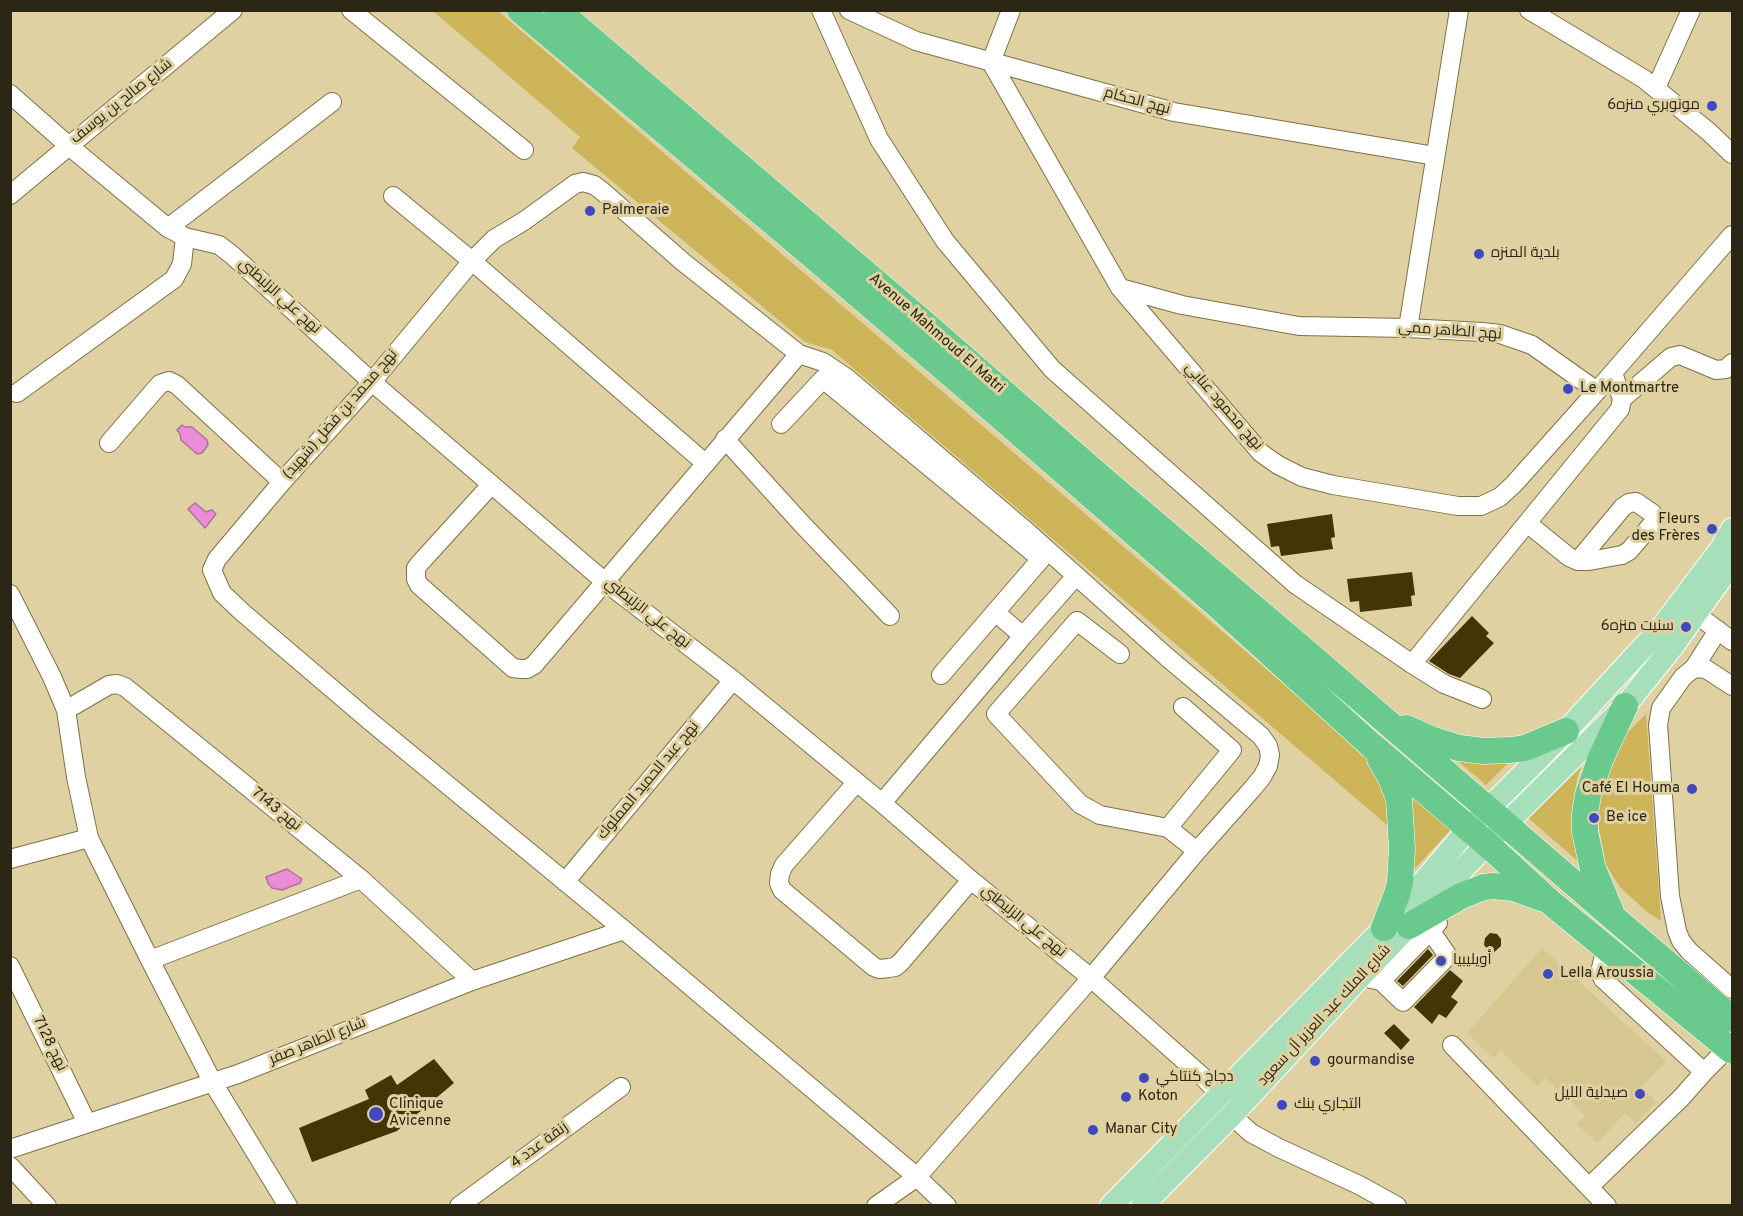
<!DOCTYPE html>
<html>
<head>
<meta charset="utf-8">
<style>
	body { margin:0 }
	#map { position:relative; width:1743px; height:1216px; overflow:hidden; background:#dfd1a2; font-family:Overpass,sans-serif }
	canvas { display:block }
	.frame { position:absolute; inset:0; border:12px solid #2c2715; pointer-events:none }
</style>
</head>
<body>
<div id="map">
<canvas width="1743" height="1216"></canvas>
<div class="frame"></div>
</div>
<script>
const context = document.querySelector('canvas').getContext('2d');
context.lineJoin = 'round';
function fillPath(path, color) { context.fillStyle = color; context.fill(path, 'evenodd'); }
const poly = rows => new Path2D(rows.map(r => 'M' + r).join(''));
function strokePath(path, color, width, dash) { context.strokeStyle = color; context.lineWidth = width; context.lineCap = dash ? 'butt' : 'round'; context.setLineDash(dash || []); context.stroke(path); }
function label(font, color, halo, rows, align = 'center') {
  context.font = font + ' Overpass,Cairo,sans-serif'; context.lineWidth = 6; context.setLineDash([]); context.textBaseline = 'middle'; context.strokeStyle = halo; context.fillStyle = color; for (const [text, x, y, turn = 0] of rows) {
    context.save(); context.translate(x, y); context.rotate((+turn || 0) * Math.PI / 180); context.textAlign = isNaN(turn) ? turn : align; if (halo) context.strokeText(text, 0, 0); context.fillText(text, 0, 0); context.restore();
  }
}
fillPath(poly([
	[1542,948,1666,1061,1641,1087,1656,1102,1636,1123,1625,1113,1597,1143,1577,1124,1585,1115,1545,1078,1537,1086,1501,1051,1493,1058,1467,1033]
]), '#d6c690');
fillPath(poly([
	[433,11,498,11,1452,828,1408,876,1387,825,832,350,805,342,572,148,580,137],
	[1646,714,1661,921,1646,911,1620,887,1606,865,1599,828,1597,796,1626,734],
	[1520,751,1486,785,1447,752],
	[1585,756,1577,779,1573,806,1580,863,1527,817]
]), '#cdb459');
const water = poly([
	[182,425,185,427,192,427,207,440,208,445,202,453,197,454,181,440,180,434,177,430,182,425],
	[195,503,206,512,212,510,216,514,205,528,188,509,195,503],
	[287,869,302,879,300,883,282,890,272,888,268,883,266,877,287,869]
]);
fillPath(water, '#eb8cd9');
strokePath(water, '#b26e9e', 1.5);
fillPath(poly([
	[1332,514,1335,537,1331,538,1333,549,1281,556,1279,546,1271,547,1267,524],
	[1412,572,1415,595,1411,596,1412,606,1360,612,1359,601,1350,602,1347,579],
	[1472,616,1489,633,1486,636,1494,643,1460,678,1449,674,1429,661],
	[1490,933,1497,934,1501,939,1501,946,1492,954,1484,945,1485,938],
	[1428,949,1433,955,1403,986,1397,981],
	[1450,970,1463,981,1451,997,1458,1002,1446,1018,1439,1014,1432,1024,1414,1007],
	[1394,1024,1410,1040,1401,1050,1384,1033],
	[434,1059,454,1083,397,1131,312,1162,299,1128,369,1099,365,1090,391,1075,397,1085]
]), '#423607');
const minor = poly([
	[351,10,524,150],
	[821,10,879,139,945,241,1052,369,1295,584,1412,664,1444,684,1482,699],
	[849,10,916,41,1174,112,1435,156],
	[1011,10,991,62,1120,288,1261,453,1278,465,1302,477,1333,485,1458,506,1481,506,1500,497,1514,484,1597,391],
	[1529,10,1644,79,1709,132,1732,154],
	[1656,88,1691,10],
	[10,94,69,146,168,228,185,237,219,245,232,255,372,382,604,581,733,680,882,803,971,880,1091,978,1204,1078,1220,1095,1240,1123,1251,1133,1279,1148,1359,1185,1397,1206],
	[10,195,233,10],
	[393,196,472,261,705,463],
	[168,228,332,102],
	[1120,288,1182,305,1299,326,1408,328,1482,332,1500,334,1532,345,1597,391,1732,235],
	[1408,328,1459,10],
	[17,393,174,279,182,264,185,237],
	[1622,399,1671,357,1680,355,1716,370,1726,369,1732,363],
	[781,424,823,379,1041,559,941,675],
	[725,439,801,523,890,616],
	[109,443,160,384,169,381,177,385,282,482],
	[491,485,420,563,416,568,416,579,419,585,513,668,521,669,527,669,534,665,799,354],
	[1527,523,1569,557,1578,561,1589,561,1622,555,1629,551,1653,523,1654,518,1652,513,1636,502,1629,503,1623,507,1578,561],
	[10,594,52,677,66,710,76,777,89,838,150,960,213,1083,288,1206],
	[995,612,1023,636],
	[1696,614,1732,641],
	[1718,630,1694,668,1683,677,1661,708,1658,725,1659,738,1670,896,1677,931,1681,941,1689,951,1732,989],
	[1120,654,1077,621,996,714,1080,804,1100,815,1168,828,1197,851],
	[1412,664,1620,409,1622,399,1613,373],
	[1694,668,1706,669,1732,686],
	[66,710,109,685,117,684,125,687,361,879,472,981],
	[856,783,784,865,780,874,779,883,782,890,874,967,879,969,889,968,895,967,901,962,971,880],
	[882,803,1023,636,1076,576],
	[1168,828,1232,750,1183,707],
	[10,859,89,838],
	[565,882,733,680],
	[1606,947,1600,972,1603,979,1704,1072,1729,1047],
	[150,960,361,879],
	[10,966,87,1123],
	[1371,979,1381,981,1438,923],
	[1381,981,1403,1002,1448,956,1430,930],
	[1452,1045,1607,1206],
	[10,1149,238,1074,472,981,624,930],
	[10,1166,47,1206],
	[1589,1187,1681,1098,1704,1072],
	[459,1206,621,1087],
	[876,1206,917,1177,1091,978,1197,851,1253,788,1262,777,1268,766,1270,755,1268,746,1261,736,1168,658,1025,530,847,378,823,362,799,354,683,262,602,191,594,185,583,182,575,184,524,221,494,239,472,261,372,382,282,482,217,559,212,570,222,593,242,612,371,722,624,930,917,1177,947,1206]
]);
const major = poly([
	[1111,1206,1384,928,1469,828,1566,731,1662,627,1721,549,1732,529],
	[1142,1206,1233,1114,1360,977,1505,825,1625,706,1673,646,1732,563]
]);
const highway = poly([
	[520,10,807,251,1001,417,1217,605,1372,746,1487,844,1550,902,1732,1051],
	[557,10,926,325,1104,480,1313,658,1614,918,1732,1019],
	[1406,728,1433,740,1459,748,1483,751,1511,750,1525,748,1566,731],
	[1380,759,1391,778,1399,799,1402,848,1400,883,1397,894,1384,928],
	[1611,912,1593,869,1585,832,1585,814,1588,795,1600,760,1625,706],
	[1409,926,1461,896,1484,887,1493,886,1514,888,1541,898]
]);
strokePath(minor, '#7d7145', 20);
strokePath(major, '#fff', 24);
strokePath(highway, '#fff', 27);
strokePath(minor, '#fff', 18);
strokePath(major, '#a6dfba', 22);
strokePath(highway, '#6ac98c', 26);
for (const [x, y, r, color] of [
	[1712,106,6,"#4048bd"],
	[590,211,6,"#4048bd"],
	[1479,254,6,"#4048bd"],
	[1568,389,6,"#4048bd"],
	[1712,529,6,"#4048bd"],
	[1686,627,6,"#4048bd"],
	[1692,789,6,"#4048bd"],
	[1594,818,6,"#4048bd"],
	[1441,961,6,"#4048bd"],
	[1548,974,6,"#4048bd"],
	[1315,1061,6,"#4048bd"],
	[1144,1078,6,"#4048bd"],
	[1640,1094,6,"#4048bd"],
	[1126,1097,6,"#4048bd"],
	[1282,1105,6,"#4048bd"],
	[376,1114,8,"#4048bd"],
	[1093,1130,6,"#4048bd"]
]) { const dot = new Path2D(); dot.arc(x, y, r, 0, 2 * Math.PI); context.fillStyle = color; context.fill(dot); strokePath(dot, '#dfd1a2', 2); }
label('15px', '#2c2715', '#dfd1a2', [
	["شارع صالح بن يوسف",122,102,-39],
	["نهج الحكام",1137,102,15],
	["نهج علي الزليطني",279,297,42],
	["نهج الطاهر ممي",1450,332,4],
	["Avenue Mahmoud El Matri",936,334,41],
	["نهج محمود عنابي",1223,407,49],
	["نهج محمد بن فضل (شهيد)",341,415,-49],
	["نهج علي الزليطني",647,614,38],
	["نهج عبد الحميد المملوك",649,781,-50],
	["نهج 7143",276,810,39],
	["نهج علي الزليطني",1023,922,39],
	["شارع الملك عبد العزيز آل سعود",1325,1016,-47],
	["شارع الطاهر صفر",318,1042,-22],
	["نهج 7128",49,1044,64],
	["زنقة عدد 4",540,1146,-36]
]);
label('15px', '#2c2715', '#dfd1a2', [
	["مونوبري منزه6",1700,106,"right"],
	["Palmeraie",602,211],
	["بلدية المنزه",1491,254],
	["Le Montmartre",1580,389],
	["Fleurs",1700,520,"right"],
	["des Frères",1700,537,"right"],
	["سنيت منزه6",1674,627,"right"],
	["Café El Houma",1680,789,"right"],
	["Be ice",1606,818],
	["أويليبيا",1453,961],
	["Lella Aroussia",1560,974],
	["gourmandise",1327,1061],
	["دجاج كنتاكي",1156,1078],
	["صيدلية الليل",1628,1094,"right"],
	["Koton",1138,1097],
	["Clinique",389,1105],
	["Avicenne",389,1122],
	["التجاري بنك",1294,1105],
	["Manar City",1105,1130]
], 'left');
</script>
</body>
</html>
